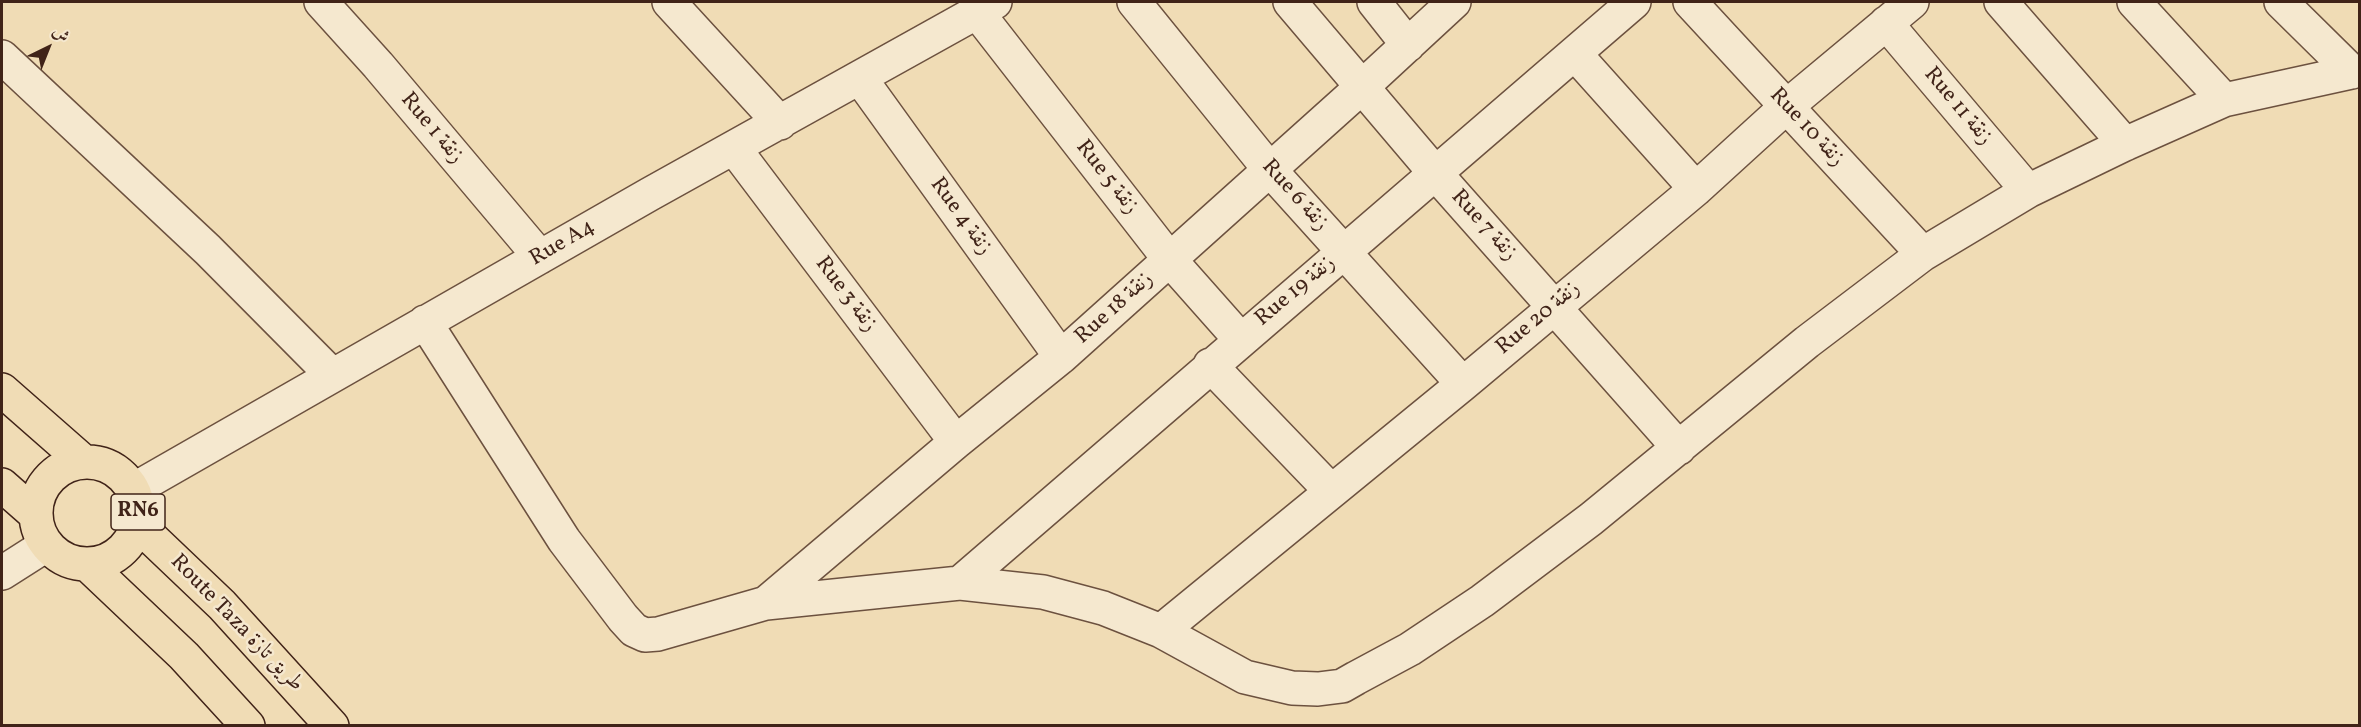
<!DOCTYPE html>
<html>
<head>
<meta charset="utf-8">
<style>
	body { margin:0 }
	#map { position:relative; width:2361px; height:727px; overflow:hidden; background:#f0dcb5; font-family:Vollkorn,Amiri,serif }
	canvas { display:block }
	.frame { position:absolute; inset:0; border:3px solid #402318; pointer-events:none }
	.north { position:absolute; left:18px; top:18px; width:60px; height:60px; -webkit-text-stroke:4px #f5e8cf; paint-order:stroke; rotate:43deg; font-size:16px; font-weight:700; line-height:24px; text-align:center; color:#402318 }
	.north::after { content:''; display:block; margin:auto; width:21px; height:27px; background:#402318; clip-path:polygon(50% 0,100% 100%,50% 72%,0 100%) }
</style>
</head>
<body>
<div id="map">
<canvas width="2361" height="727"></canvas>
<div class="frame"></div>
<div class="north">ش</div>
</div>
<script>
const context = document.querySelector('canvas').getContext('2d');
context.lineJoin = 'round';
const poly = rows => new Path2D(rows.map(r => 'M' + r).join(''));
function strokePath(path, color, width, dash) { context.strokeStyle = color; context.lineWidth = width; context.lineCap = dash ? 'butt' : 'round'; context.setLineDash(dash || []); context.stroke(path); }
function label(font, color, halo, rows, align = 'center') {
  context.font = font + ' Vollkorn,Amiri,serif'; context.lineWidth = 5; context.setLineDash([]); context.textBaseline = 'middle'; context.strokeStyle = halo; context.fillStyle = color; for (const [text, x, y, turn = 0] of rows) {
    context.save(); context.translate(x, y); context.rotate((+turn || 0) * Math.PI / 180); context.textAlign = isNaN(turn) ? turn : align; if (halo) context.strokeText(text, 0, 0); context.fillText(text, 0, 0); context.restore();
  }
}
const minor = poly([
	[321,2,378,65,540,257],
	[669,2,780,123],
	[1134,2,1270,170,1463,384],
	[1290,2,1436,174,1679,448],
	[1374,2,1408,45],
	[1690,2,1923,254],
	[2001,2,2125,144],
	[2134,2,2224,100],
	[2281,2,2352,72],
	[977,12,1170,260,1240,339],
	[1886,23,2028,191],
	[1575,54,1696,189],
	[2,57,208,250,332,375],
	[860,78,1061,357],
	[734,148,956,442],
	[425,322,564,540,623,618,634,630,645,635,658,634,766,603,960,583,1043,592,1103,608,1161,631,1245,677,1292,688,1318,689,1342,686,1356,678,1410,649,1482,601,1591,519,1807,342,1923,254,2028,191,2125,144,2224,100,2352,72],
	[1210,365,1331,491],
	[133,490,650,194,995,2],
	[2,573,46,545],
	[960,583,1634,2],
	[766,603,956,442,1061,357,1363,86,1454,2],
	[1161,631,1463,384,1696,189,1786,107,1912,2]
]);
const trunk = poly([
	[2,390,84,462],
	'36 513a51 51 0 1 1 102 0a51 51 0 1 1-102 0Z',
	[2,485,36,515],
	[138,525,222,605,332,726],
	[88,565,184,656,248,726]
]);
strokePath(minor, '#6c513f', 36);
strokePath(trunk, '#402318', 36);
strokePath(minor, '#f5e8cf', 33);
strokePath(trunk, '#f0dcb5', 33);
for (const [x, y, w] of [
	[138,512,54]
]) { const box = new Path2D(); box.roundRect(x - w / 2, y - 18, w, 36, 4.5); context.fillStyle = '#f5e8cf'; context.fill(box); strokePath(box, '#402318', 1.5); }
label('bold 21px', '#402318', null, [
	["RN6",138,512]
]);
label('22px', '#402318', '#f5e8cf', [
	["Rue 11 زنقة",1957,107,50],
	["Rue 10 زنقة",1806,128,47],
	["Rue 1 زنقة",431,129,50],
	["Rue 5 زنقة",1106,178,52],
	["Rue 6 زنقة",1294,196,48],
	["Rue 4 زنقة",960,217,54],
	["Rue 7 زنقة",1483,226,48],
	["Rue A4",563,244,-30],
	["Rue 19 زنقة",1296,292,-40],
	["Rue 3 زنقة",845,295,53],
	["Rue 18 زنقة",1115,309,-42],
	["Rue 20 زنقة",1539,319,-40],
	["Route Taza طريق تازة",236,624,46]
]);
</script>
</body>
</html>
